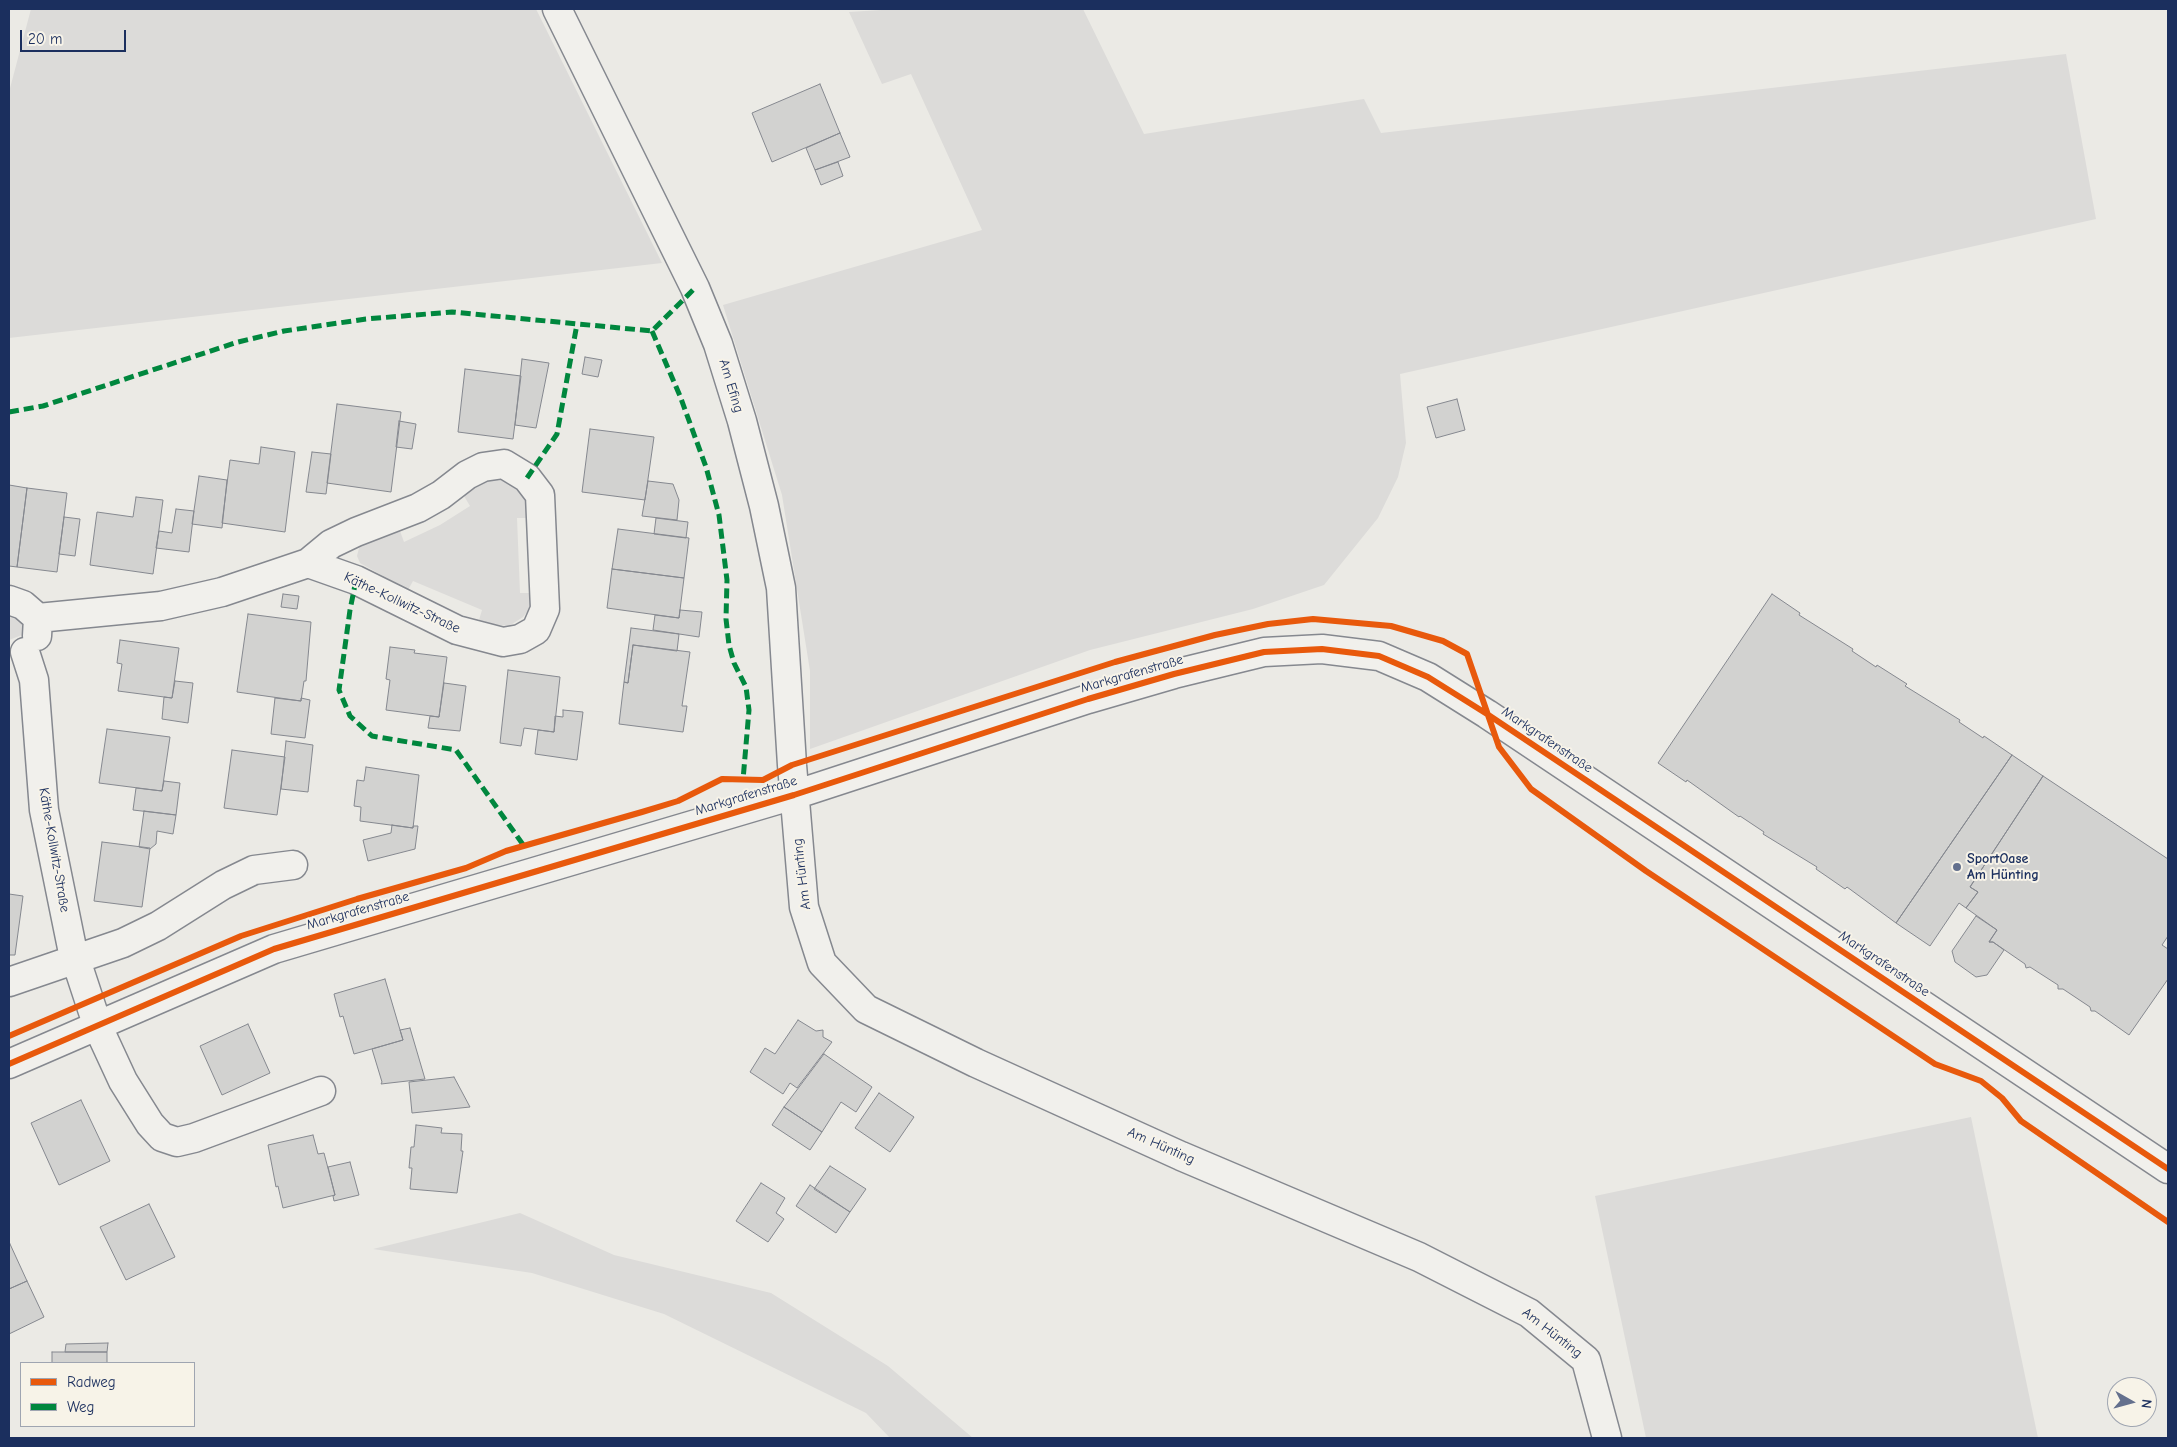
<!DOCTYPE html>
<html>
<head>
<meta charset="utf-8">
<style>
	body { margin:0 }
	#map { position:relative; width:2177px; height:1447px; overflow:hidden; background:#ebeae5; font-family:"Comic Neue",sans-serif }
	canvas { display:block }
	.frame { position:absolute; inset:0; border:10px solid #1b2f5e; pointer-events:none }
	.legend { position:absolute; left:20px; top:1362px; width:175px; height:65px; box-sizing:border-box; background:#f7f3e8; border:1px solid #9fa5b1; margin:0; padding:6px 9px; list-style:none; font-size:15px; color:#1b2f5e }
	.legend li { display:flex; align-items:center; gap:10px; height:25px }
	.legend b { width:25px; border:1px solid #9fa5b1 }
	.north { position:absolute; left:2107px; top:1377px; width:50px; height:50px; box-sizing:border-box; background:#f7f3e8; border:1px solid #9fa5b1; border-radius:50%; rotate:97deg; font-size:14px; font-weight:700; line-height:20px; text-align:center; color:#1b2f5e }
	.north::after { content:''; display:block; margin:auto; width:18px; height:22px; background:#64708d; clip-path:polygon(50% 0,100% 100%,50% 72%,0 100%) }
	.scale { position:absolute; left:20px; top:30px; width:106px; height:22px; box-sizing:border-box; border:2px solid #1b2f5e; border-top:0; padding-left:6px; font-size:15px; line-height:18px; white-space:nowrap; color:#1b2f5e; -webkit-text-stroke:4px #f7f3e8; paint-order:stroke }
</style>
</head>
<body>
<div id="map">
<canvas width="2177" height="1447"></canvas>
<div class="frame"></div>
<ul class="legend">
<li><b style="height:6px;background:#e8590c"></b>Radweg</li>
<li><b style="height:6px;background:#00873e"></b>Weg</li>
</ul>
<div class="north">N</div>
<div class="scale">20 m</div>
</div>
<script>
const context = document.querySelector('canvas').getContext('2d');
context.lineJoin = 'round';
function fillPath(path, color) { context.fillStyle = color; context.fill(path, 'evenodd'); }
const poly = rows => new Path2D(rows.map(r => 'M' + r).join(''));
function strokePath(path, color, width, dash) { context.strokeStyle = color; context.lineWidth = width; context.lineCap = dash ? 'butt' : 'round'; context.setLineDash(dash || []); context.stroke(path); }
function label(font, color, halo, rows, align = 'center') {
  context.font = font + ' "Comic Neue",sans-serif'; context.lineWidth = 4; context.setLineDash([]); context.textBaseline = 'middle'; context.strokeStyle = halo; context.fillStyle = color; for (const [text, x, y, turn = 0] of rows) {
    context.save(); context.translate(x, y); context.rotate((+turn || 0) * Math.PI / 180); context.textAlign = isNaN(turn) ? turn : align; if (halo) context.strokeText(text, 0, 0); context.fillText(text, 0, 0); context.restore();
  }
}
fillPath(poly([
	[31,9,536,9,662,263,9,338,9,92],
	[1083,9,1144,134,1364,99,1381,133,2066,54,2096,219,1400,374,1406,443,1398,477,1378,518,1324,585,1253,609,1090,650,810,749,810,671,782,495,723,305,982,230,911,74,882,84,849,12,881,10],
	[488,479,504,481,519,490,527,501,527,518,517,518,520,593,531,593,531,607,523,617,509,626,491,624,479,620,482,610,413,581,408,590,360,563,357,556,359,548,367,541,400,531,404,542,440,525,470,506,464,496],
	[9,611,25,625,22,635,9,640],
	[1971,1117,2038,1438,1646,1438,1595,1196],
	[520,1213,614,1255,771,1293,888,1366,973,1438,890,1438,866,1413,664,1314,532,1273,373,1249]
]), '#dcdbd9');
const building = poly([
	[820,84,840,133,772,162,752,113,820,84],
	[840,133,850,157,815,170,806,148,840,133],
	[838,162,843,176,821,185,815,170,838,162],
	[585,357,602,360,598,377,582,374,585,357],
	[522,359,549,363,536,428,515,425,522,359],
	[465,369,521,376,513,439,458,432,465,369],
	[1457,399,1465,430,1436,438,1427,407,1457,399],
	[337,404,401,412,391,492,327,483,337,404],
	[399,421,416,424,412,449,396,447,399,421],
	[590,429,654,437,645,500,582,492,590,429],
	[261,447,295,452,285,532,222,523,230,460,259,464,261,447],
	[312,452,331,454,326,494,306,492,312,452],
	[199,476,227,480,222,528,192,524,199,476],
	[648,481,673,484,679,500,677,520,642,516,648,481],
	[9,485,27,488,17,567,9,566,9,485],
	[27,488,67,493,57,572,17,567,27,488],
	[136,497,163,500,153,574,90,565,97,512,133,517,136,497],
	[176,509,194,511,189,552,156,548,159,531,172,533,176,509],
	[64,517,80,519,75,556,59,554,64,517],
	[656,518,688,522,686,538,654,534,656,518],
	[618,529,689,538,684,578,612,569,618,529],
	[612,569,684,578,679,618,607,608,612,569],
	[283,594,299,596,297,609,281,607,283,594],
	[1772,594,1800,613,1799,615,1853,649,1852,651,1876,667,1877,665,1907,684,1905,686,1960,720,1959,722,1983,738,1984,736,2012,755,1896,923,1847,887,1845,889,1816,869,1817,867,1763,834,1764,832,1740,816,1739,817,1687,780,1686,782,1658,763,1772,594],
	[680,610,702,612,699,637,653,630,655,615,679,618,680,610],
	[248,614,311,622,306,681,304,681,301,701,237,692,248,614],
	[631,628,679,634,677,651,633,645,628,683,624,682,631,628],
	[120,640,179,648,172,698,118,691,122,664,117,663,120,640],
	[633,645,690,652,682,706,687,706,683,732,619,724,624,682,628,683,633,645],
	[390,647,415,650,414,653,447,657,439,717,386,710,390,680,386,679,390,647],
	[508,670,560,677,554,732,524,728,521,746,500,743,508,670],
	[175,681,193,683,188,723,162,719,164,697,172,698,175,681],
	[444,683,466,686,460,731,428,728,430,716,439,717,444,683],
	[275,698,301,701,301,698,310,700,305,738,271,734,275,698],
	[563,710,583,712,577,760,535,754,538,730,554,732,555,716,563,717,563,710],
	[107,729,170,737,162,791,99,783,107,729],
	[286,741,313,745,308,792,281,789,286,741],
	[232,750,285,757,277,815,224,808,232,750],
	[2012,755,2043,776,1970,887,1978,892,1966,908,1959,903,1930,946,1896,923,2012,755],
	[366,767,419,775,413,828,360,821,361,807,354,806,357,780,364,781,366,767],
	[2043,776,2168,859,2168,936,2162,945,2168,949,2168,979,2129,1035,2095,1011,2091,1011,2090,1007,2063,989,2058,989,2058,985,2030,967,2026,968,2025,964,1993,942,1989,942,1997,930,1966,908,1978,892,1970,887,2043,776],
	[164,781,180,783,176,815,133,810,136,788,162,791,164,781],
	[144,811,176,815,173,834,157,831,156,844,150,849,139,847,144,811],
	[392,825,413,828,413,826,418,826,415,849,368,861,363,840,391,833,392,825],
	[102,842,150,848,142,907,94,901,102,842],
	[9,894,23,896,15,955,9,955,9,894],
	[1976,916,1997,930,1989,942,1993,942,2004,950,1987,975,1976,977,1955,962,1952,951,1976,916],
	[385,979,403,1040,354,1054,343,1016,340,1017,334,994,385,979],
	[798,1020,816,1031,823,1030,823,1037,832,1042,797,1088,790,1083,783,1094,750,1072,765,1048,775,1054,798,1020],
	[248,1024,270,1073,222,1095,200,1046,248,1024],
	[410,1028,425,1079,381,1084,382,1082,372,1049,403,1040,400,1030,410,1028],
	[824,1054,872,1087,856,1112,841,1102,822,1132,784,1107,824,1054],
	[454,1077,470,1107,412,1113,409,1082,454,1077],
	[879,1093,914,1117,890,1152,855,1128,879,1093],
	[81,1100,110,1161,59,1185,31,1123,81,1100],
	[784,1107,822,1132,810,1150,772,1125,784,1107],
	[416,1125,442,1128,441,1133,462,1134,461,1151,463,1151,457,1193,410,1189,412,1168,409,1168,411,1147,414,1147,416,1125],
	[313,1135,318,1154,324,1153,335,1195,283,1208,278,1186,276,1187,268,1145,313,1135],
	[350,1162,359,1195,334,1201,333,1196,335,1195,328,1167,350,1162],
	[830,1166,866,1189,850,1212,814,1189,830,1166],
	[761,1183,785,1198,776,1213,784,1219,768,1242,736,1221,761,1183],
	[810,1185,850,1212,836,1233,796,1206,810,1185],
	[149,1204,175,1257,126,1280,100,1227,149,1204],
	[10,1244,27,1281,9,1289,9,1245,10,1244],
	[27,1281,44,1317,9,1334,9,1289,27,1281],
	[108,1343,107,1352,65,1352,66,1344,108,1343],
	[52,1352,107,1352,107,1363,52,1363,52,1352]
]);
fillPath(building, '#d2d2d0');
strokePath(building, '#85888f', 1);
const minor = poly([
	[557,9,695,288,718,344,742,421,764,506,781,588,792,765,804,907,822,963,866,1009,976,1063,1181,1156,1419,1257,1529,1313,1586,1360,1607,1438],
	[9,600,23,605,38,618,37,636],
	[38,618,161,606,222,592,308,563,356,580,457,630,503,642,520,639,536,630,545,609,540,495,527,478,504,464,483,467,467,475,441,495,418,508,356,532,331,544,308,563],
	[25,652,34,680,44,810,72,948,98,1027,123,1081,150,1124,162,1137,177,1142,194,1138,321,1091],
	[9,982,123,943,158,926,223,885,254,870,293,865],
	[9,1064,274,949,794,795,1088,699,1174,674,1264,652,1322,649,1379,656,1428,677,1487,714,2168,1169]
]);
strokePath(minor, '#85888f', 31);
strokePath(minor, '#f1f0ec', 28);
strokePath(poly([
	[652,331,680,396,706,467,719,515,727,580,726,619,729,645,734,663,746,687,749,710,743,780],
	[9,412,43,406,238,342,284,331,366,319,452,312,652,331,695,288],
	[527,478,557,434,577,324],
	[356,580,350,610,339,690,350,716,372,736,456,750,524,846]
]), '#00873e', 5, [10, 5]);
strokePath(poly([
	[9,1036,241,936,357,899,466,868,506,851,642,812,678,801,722,779,763,780,792,765,1115,662,1215,635,1268,624,1313,619,1391,626,1443,641,1467,654,1499,747,1531,789,1646,871,1935,1064,1981,1081,2002,1098,2021,1121,2168,1222],
	[9,1064,274,949,794,795,1088,699,1174,674,1264,652,1322,649,1379,656,1428,677,1487,714,2168,1169]
]), '#e8590c', 6);
for (const [x, y, r, color] of [
	[1957,867,5,"#64708d"]
]) { const dot = new Path2D(); dot.arc(x, y, r, 0, 2 * Math.PI); context.fillStyle = color; context.fill(dot); strokePath(dot, '#f7f3e8', 2); }
label('14px', '#1b2f5e', '#f7f3e8', [
	["Am Efing",731,386,73],
	["Käthe-Kollwitz-Straße",402,603,25],
	["Markgrafenstraße",1132,674,-16],
	["Markgrafenstraße",1547,740,34],
	["Markgrafenstraße",746,796,-17],
	["Käthe-Kollwitz-Straße",54,850,80],
	["Am Hünting",802,874,-97],
	["Markgrafenstraße",358,911,-16],
	["Markgrafenstraße",1884,964,34],
	["Am Hünting",1161,1146,24],
	["Am Hünting",1552,1333,38]
]);
label('bold 14px', '#1b2f5e', '#f7f3e8', [
	["SportOase",1967,859],
	["Am Hünting",1967,875]
], 'left');
</script>
</body>
</html>
